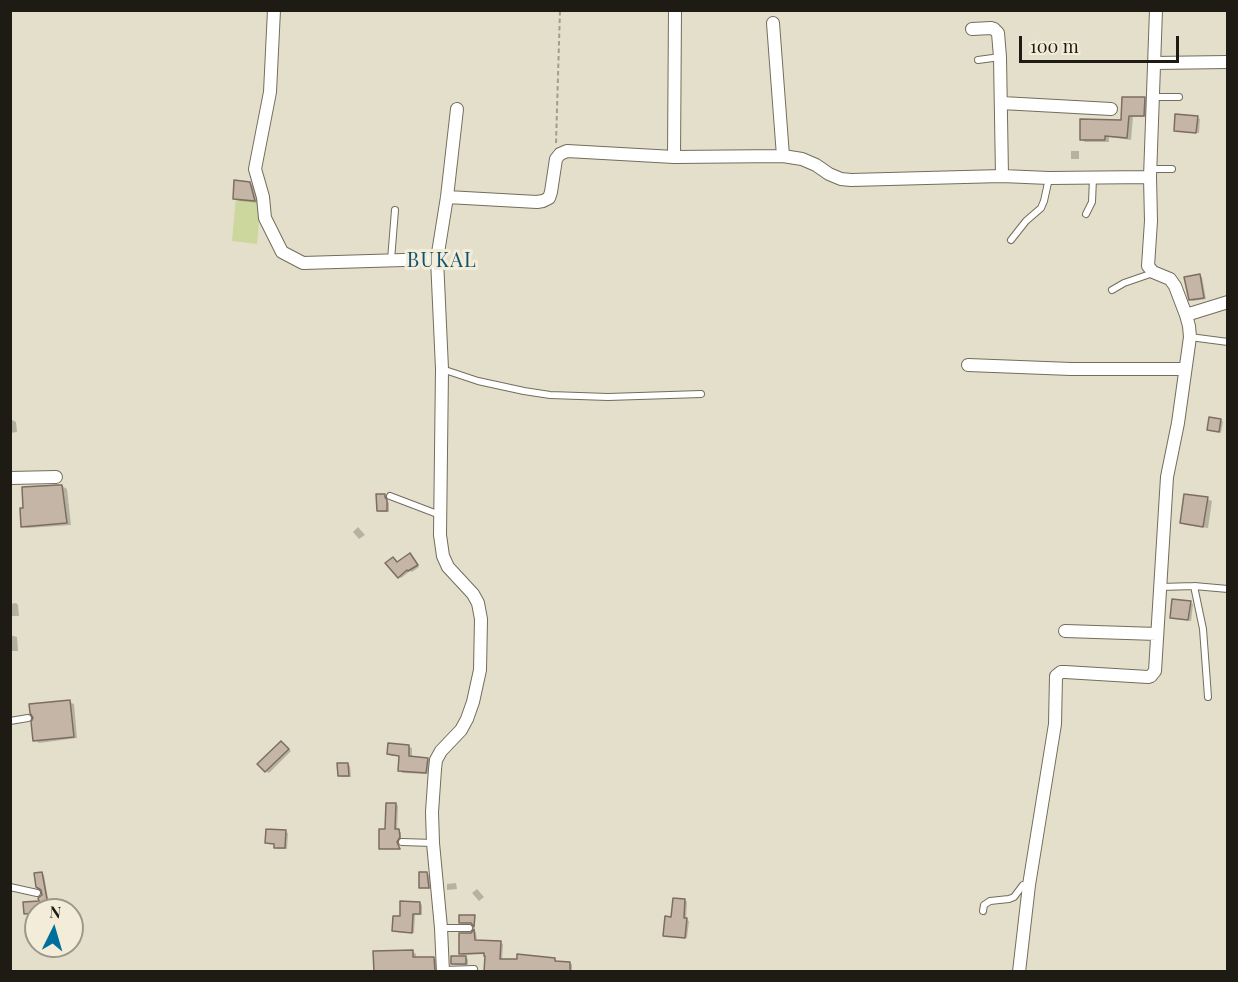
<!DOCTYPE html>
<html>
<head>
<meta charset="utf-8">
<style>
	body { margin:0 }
	#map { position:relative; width:1238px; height:982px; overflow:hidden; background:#e4dfcb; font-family:"Playfair Display",serif }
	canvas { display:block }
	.frame { position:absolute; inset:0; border:12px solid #1d1b14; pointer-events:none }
	.north { position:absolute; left:24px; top:898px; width:60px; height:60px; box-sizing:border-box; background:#f2ecd8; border:2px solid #9d988a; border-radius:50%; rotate:5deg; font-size:16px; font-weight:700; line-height:24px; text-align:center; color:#1d1b14 }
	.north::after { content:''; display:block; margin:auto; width:21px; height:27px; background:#006f9b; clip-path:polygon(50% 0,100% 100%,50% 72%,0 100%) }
	.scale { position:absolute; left:1019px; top:36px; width:160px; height:27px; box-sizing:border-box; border:3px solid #1d1b14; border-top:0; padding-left:8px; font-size:18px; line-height:21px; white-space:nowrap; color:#1d1b14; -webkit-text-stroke:4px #f2ecd8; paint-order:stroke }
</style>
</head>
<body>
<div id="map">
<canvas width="1238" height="982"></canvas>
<div class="frame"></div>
<div class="north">N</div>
<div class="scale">100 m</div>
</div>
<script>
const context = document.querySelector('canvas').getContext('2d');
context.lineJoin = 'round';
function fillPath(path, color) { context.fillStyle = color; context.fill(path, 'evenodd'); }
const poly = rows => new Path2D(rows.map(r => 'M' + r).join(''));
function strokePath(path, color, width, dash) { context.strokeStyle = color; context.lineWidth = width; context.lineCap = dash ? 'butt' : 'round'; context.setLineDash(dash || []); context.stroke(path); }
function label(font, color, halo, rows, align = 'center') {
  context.font = font + ' "Playfair Display",serif'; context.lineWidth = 6; context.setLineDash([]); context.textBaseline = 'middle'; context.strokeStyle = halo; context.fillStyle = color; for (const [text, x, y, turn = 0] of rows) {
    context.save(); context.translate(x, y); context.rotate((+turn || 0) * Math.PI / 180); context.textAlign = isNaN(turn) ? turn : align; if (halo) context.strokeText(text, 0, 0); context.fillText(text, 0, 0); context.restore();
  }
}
fillPath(poly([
	[236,197,261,200,257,244,232,241]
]), '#ccd79e');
fillPath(poly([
	[1144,98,1148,101,1148,117,1133,117,1131,140,1109,137,1109,142,1085,142,1081,139,1123,122],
	[1197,118,1200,119,1199,133,1178,132,1176,130],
	[1071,151,1079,151,1079,159,1071,159],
	[250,184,256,187,260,203,240,201,234,198],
	[1199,276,1202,277,1206,299,1193,301,1191,300],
	[10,403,12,420,16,422,17,432,10,433],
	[1221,420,1223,422,1221,433,1208,429],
	[62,486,67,489,71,525,27,528,22,526],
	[385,496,387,497,387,500,389,503,389,512,381,512,378,510],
	[1207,499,1212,501,1208,528,1186,525,1181,522],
	[358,527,365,535,359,539,353,532],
	[410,555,413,557,419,567,412,572,410,571,401,578,399,577,398,563],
	[16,603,18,605,19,616,10,616,10,604],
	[1190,603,1193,604,1191,621,1172,617],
	[10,635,17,637,18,651,10,651],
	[69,702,74,704,77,738,39,743,35,740],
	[284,744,291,751,269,773,266,771,260,764],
	[408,746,412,748,412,758,428,759,431,761,430,774,403,773,400,771,400,756,392,756,388,754],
	[348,764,350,766,351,777,342,777,339,775],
	[396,804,398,806,397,831,401,832,401,839,398,844,401,849,382,849,380,848],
	[285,832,288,833,287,849,278,849,275,847,276,844,266,843],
	[42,874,44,875,50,910,36,910,36,917,36,914,25,914,40,902,43,897,44,892],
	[427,874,430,875,431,889,424,888,421,887],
	[456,883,457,889,447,890,447,884],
	[477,889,484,897,479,901,472,893],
	[685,900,687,902,686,920,689,921,687,938,667,936,672,918],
	[420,903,422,905,422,915,415,915,414,933,396,932,394,930,401,918],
	[474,931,476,932,477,941,501,943,503,944,502,960,555,959,557,961,557,963,572,964,572,972,486,972,485,954,463,955,461,954],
	[413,952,416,954,416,958,434,958,437,960,438,972,375,972],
	[465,958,468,959,468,965,455,965,452,964]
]), '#0003');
const building = poly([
	[1122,97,1145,97,1144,116,1129,116,1127,138,1105,136,1105,140,1080,140,1080,119,1121,120,1122,97],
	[1175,114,1198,116,1196,133,1174,131,1175,114],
	[234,180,250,182,255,201,233,199,234,180],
	[1200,274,1204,298,1189,300,1184,277,1200,274],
	[1209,417,1221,419,1219,432,1207,430,1209,417],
	[58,485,62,485,67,523,21,527,20,508,23,508,22,487,58,485],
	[376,494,385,494,385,497,387,500,387,511,377,511,376,494],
	[1184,494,1208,497,1203,527,1180,523,1184,494],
	[410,553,418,565,408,571,407,570,398,578,385,563,393,557,397,562,410,553],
	[1172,599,1191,601,1188,620,1170,618,1172,599],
	[70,700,74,737,33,741,31,722,33,718,30,713,29,704,70,700],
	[281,741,289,749,265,772,257,764,281,741],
	[388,743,409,745,409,756,428,758,426,773,398,771,399,756,387,754,388,743],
	[337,763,348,763,349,776,338,776,337,763],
	[386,803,396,803,395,829,399,829,400,837,397,842,400,849,379,849,379,829,385,829,386,803],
	[266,829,286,830,285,848,274,848,274,844,265,843,266,829],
	[42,872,49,910,36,910,36,913,24,914,23,902,39,901,38,898,42,895,41,890,36,887,34,873,42,872],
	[419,872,427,872,429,888,419,888,419,872],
	[673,898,685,899,684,918,687,918,685,938,663,936,665,916,671,917,673,898],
	[400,901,420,902,420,914,413,914,412,933,392,931,393,916,400,916,400,901],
	[459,915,475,915,474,927,471,923,459,923,459,915],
	[474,929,475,940,501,941,500,959,517,959,517,954,555,958,555,961,570,962,570,972,484,972,485,956,484,956,484,953,459,954,459,933,471,933,474,929],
	[413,950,413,957,434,957,435,972,374,972,373,951,413,950],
	[451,956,466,956,466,964,451,964,451,956]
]);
fillPath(building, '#c5b5a7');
strokePath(building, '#7c6d60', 1.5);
const lane = poly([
	[978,60,1000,57],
	[1153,97,1179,97],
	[1150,169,1172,169],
	[1086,214,1092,202,1093,178],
	[1011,240,1026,221,1041,208,1044,201,1049,178],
	[391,260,395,210],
	[1112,290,1124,283,1153,273],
	[1190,337,1228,342],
	[442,369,478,381,524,391,550,395,608,397,701,394],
	[390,496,440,515],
	[1194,586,1228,589],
	[1161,587,1194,586,1203,629,1208,697],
	[10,721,28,718],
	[402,842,433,843],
	[10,887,37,893],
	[983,911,984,905,990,901,1009,899,1014,897,1023,885,1029,885],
	[441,928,469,928],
	[443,970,474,969]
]);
const street = poly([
	[274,10,270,92,255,169,263,197,265,218,282,252,303,263,437,259],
	[773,23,783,156],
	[972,29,991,28,994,29,998,33,1000,57,1002,176],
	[1154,63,1228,62],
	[1002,103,1111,109],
	[674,157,675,10],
	[447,197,537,202,543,201,549,198,551,192,556,159,560,154,567,151,674,157,783,156,802,159,816,165,829,174,841,179,851,180,1002,176,1049,178,1150,177,1156,10],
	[1186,315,1228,302],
	[968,365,1071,369,1185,369],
	[10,478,56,477],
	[1065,631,1157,634],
	[443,972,441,928,433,843,432,812,435,769,436,760,441,751,461,730,467,719,473,702,480,670,481,619,478,603,473,594,448,567,443,556,440,535,442,369,437,259,447,197,457,109],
	[1019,972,1029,885,1055,724,1056,676,1061,672,1065,672,1148,677,1151,676,1155,671,1167,477,1178,423,1190,337,1189,326,1186,315,1175,286,1170,279,1153,272,1148,266,1151,221,1150,177]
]);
strokePath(lane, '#726d5c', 8);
strokePath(street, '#726d5c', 14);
strokePath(poly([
	[556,143,560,10]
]), '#a29e8e', 2, [4.5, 3]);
strokePath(lane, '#fff', 6);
strokePath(street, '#fff', 12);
context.letterSpacing = '1.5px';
label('20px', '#115270', '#f2ecd8', [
	["BUKAL",442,261]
]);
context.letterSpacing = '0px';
</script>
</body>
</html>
